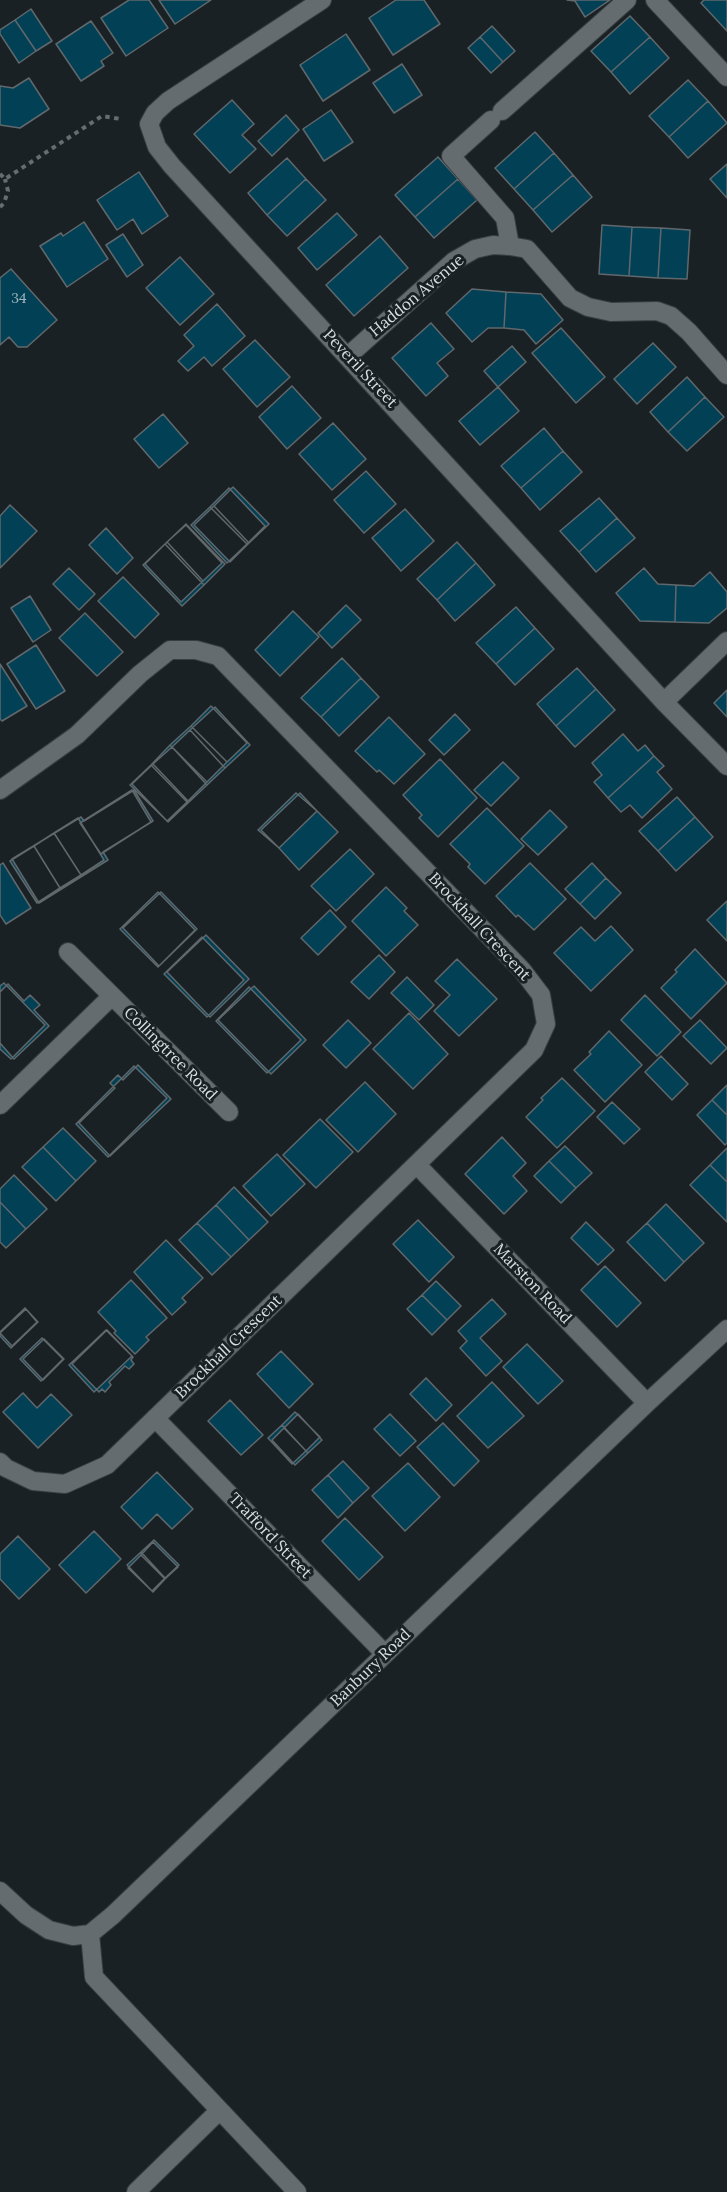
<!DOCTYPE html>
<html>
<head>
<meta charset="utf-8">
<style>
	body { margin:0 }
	canvas { display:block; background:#1a2125 }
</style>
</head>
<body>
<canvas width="727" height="2192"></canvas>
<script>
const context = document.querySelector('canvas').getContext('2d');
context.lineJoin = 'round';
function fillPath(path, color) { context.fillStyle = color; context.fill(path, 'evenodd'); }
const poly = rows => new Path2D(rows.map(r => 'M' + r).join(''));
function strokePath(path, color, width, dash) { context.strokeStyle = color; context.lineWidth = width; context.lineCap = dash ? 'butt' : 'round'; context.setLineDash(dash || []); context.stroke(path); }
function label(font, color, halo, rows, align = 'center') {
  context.font = font + ' Lora,serif'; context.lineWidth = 6; context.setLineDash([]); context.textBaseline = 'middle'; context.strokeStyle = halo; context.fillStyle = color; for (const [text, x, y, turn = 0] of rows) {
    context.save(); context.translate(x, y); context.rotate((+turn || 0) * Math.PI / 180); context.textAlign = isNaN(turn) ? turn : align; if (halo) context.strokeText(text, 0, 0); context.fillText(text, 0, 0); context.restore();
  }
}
const building = poly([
	[129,0,149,0,168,28,126,56,101,18,129,0],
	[159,0,211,0,175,24,159,0],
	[396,0,424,0,440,24,393,55,369,18,396,0],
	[567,0,610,0,585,17,575,1,567,0],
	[704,0,727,0,727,31,701,3,704,0],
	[31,9,52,41,36,51,15,20,31,9],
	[630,16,650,37,611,72,591,51,630,16],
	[15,20,36,51,19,63,0,34,0,30,15,20],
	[91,21,113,53,101,61,104,66,81,81,56,44,91,21],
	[492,26,515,51,503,62,480,37,492,26],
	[346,34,370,70,323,101,300,65,346,34],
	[480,37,503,62,491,73,468,48,480,37],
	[650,37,669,58,630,94,611,72,650,37],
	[402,64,422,95,394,113,373,83,402,64],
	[29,78,49,109,20,128,0,125,0,86,13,88,29,78],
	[688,80,708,101,669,137,649,116,688,80],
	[232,100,254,124,242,135,256,149,230,173,194,134,232,100],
	[708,101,727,123,688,158,669,137,708,101],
	[331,110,353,142,324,161,303,129,331,110],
	[286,115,299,130,272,156,258,141,286,115],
	[535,132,554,153,514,189,495,168,535,132],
	[554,153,573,175,533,210,514,189,554,153],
	[438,157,458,179,415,217,395,195,438,157],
	[287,158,306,179,267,215,248,193,287,158],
	[727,164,727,198,710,179,727,164],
	[139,172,168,216,142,234,133,219,117,230,97,200,139,172],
	[573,175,592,197,552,232,533,210,573,175],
	[306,179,326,200,287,236,267,215,306,179],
	[458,179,477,200,434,238,415,217,458,179],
	[337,213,357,235,317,270,298,248,337,213],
	[84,222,108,259,67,287,40,246,61,233,63,236,84,222],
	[602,225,632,227,629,276,599,274,602,225],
	[632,227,661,228,658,278,629,276,632,227],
	[661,228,690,230,687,279,658,278,661,228],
	[123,234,143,265,127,277,106,245,123,234],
	[380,236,408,268,354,316,326,285,380,236],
	[180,257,214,294,180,325,146,288,180,257],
	[11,269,57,320,27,347,18,347,9,337,0,345,0,278,11,269],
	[472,289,506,292,504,328,488,328,472,342,446,313,472,289],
	[506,292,541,294,563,320,536,344,524,330,504,328,506,292],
	[217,304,245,336,212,366,204,357,188,371,178,361,194,346,184,335,217,304],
	[431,323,454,349,437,363,448,376,426,396,392,358,431,323],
	[561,328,605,377,576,403,532,353,561,328],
	[255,340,290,377,257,407,223,369,255,340],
	[653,343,676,367,637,404,614,379,653,343],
	[512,346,526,362,498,387,484,371,512,346],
	[687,377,705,397,668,432,650,412,687,377],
	[292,386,321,418,287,449,259,417,292,386],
	[498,387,519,411,480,445,459,421,498,387],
	[705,397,724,417,687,451,668,432,705,397],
	[163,414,188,443,159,468,134,439,163,414],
	[333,423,366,459,332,490,299,454,333,423],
	[544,428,563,451,521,488,501,466,544,428],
	[563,451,582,472,540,510,521,488,563,451],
	[366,471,396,504,364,533,334,500,366,471],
	[233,487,269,524,249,543,214,506,233,487],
	[229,488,265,526,247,544,210,507,229,488],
	[599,498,617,518,579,552,560,531,599,498],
	[10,505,37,531,0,568,0,516,10,505],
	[214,506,249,543,230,562,194,525,214,506],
	[210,507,247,544,227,563,191,525,210,507],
	[405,509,434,541,401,571,372,538,405,509],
	[617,518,635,538,596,572,579,552,617,518],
	[186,524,225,564,204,585,165,544,186,524],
	[186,525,222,563,203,581,167,542,186,525],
	[106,528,133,558,117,574,89,545,106,528],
	[167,542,203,581,181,602,145,564,167,542],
	[457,542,476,563,437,600,417,579,457,542],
	[165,544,204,585,182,606,143,565,165,544],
	[476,563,495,585,455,621,437,600,476,563],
	[69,568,95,594,79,610,53,584,69,568],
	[644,568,658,584,676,585,675,622,640,621,616,593,644,568],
	[710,572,727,592,727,608,709,623,675,622,676,585,694,586,710,572],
	[123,577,159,614,135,638,98,601,123,577],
	[30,596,51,630,33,642,11,608,30,596],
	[346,605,361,620,332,648,318,633,346,605],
	[516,607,535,628,496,664,476,643,516,607],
	[293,611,319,637,280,676,255,650,293,611],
	[85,613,123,652,97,676,59,638,85,613],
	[535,628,554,649,515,685,496,664,535,628],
	[36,645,65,691,36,709,7,664,36,645],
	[342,658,361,678,321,717,301,698,342,658],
	[0,664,27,706,2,721,0,719,0,664],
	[577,668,596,689,556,726,537,704,577,668],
	[361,678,379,697,339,736,321,717,361,678],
	[596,689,615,710,575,747,556,726,596,689],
	[727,690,727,717,714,703,727,690],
	[211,706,247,743,227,762,191,726,211,706],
	[215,707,250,745,225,768,190,730,215,707],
	[455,714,470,730,444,755,429,740,455,714],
	[389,717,425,754,394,784,379,770,377,772,355,751,389,717],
	[191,726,227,762,207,782,170,745,191,726],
	[190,730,225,768,207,785,172,747,190,730],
	[623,734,638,751,645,745,654,756,608,798,594,782,602,775,592,763,623,734],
	[170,745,207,782,187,802,151,765,170,745],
	[172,747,207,785,189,802,153,764,172,747],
	[654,756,664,766,657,772,672,789,642,818,630,805,621,812,608,798,654,756],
	[440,759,477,798,438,837,419,818,422,815,403,795,440,759],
	[503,762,519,778,491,806,474,790,503,762],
	[153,764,189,802,168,822,132,784,153,764],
	[151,765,187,802,167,821,130,785,151,765],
	[132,790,151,822,101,854,80,823,132,790],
	[134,790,153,821,103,852,108,860,39,903,12,859,81,817,84,821,134,790],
	[296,793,317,811,279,848,258,830,296,793],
	[300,793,317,811,279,848,261,830,300,793],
	[677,797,695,817,658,851,639,831,677,797],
	[487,808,524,846,485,884,468,867,470,864,450,844,487,808],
	[550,810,567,827,538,855,521,839,550,810],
	[317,811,338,832,299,870,279,848,317,811],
	[695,817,713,837,676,871,658,851,695,817],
	[78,818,104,860,81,875,54,833,78,818],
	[54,833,81,875,60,888,34,846,54,833],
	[34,846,60,888,37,903,10,861,34,846],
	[350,849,374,874,336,911,311,886,350,849],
	[3,863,31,908,6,924,0,915,0,865,3,863],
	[530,863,566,899,534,930,518,915,516,917,496,896,530,863],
	[592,863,606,878,580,904,565,889,592,863],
	[606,878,621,893,595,919,580,904,606,878],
	[386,887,407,908,404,911,418,925,386,956,352,921,386,887],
	[158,892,195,930,158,967,120,929,158,892],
	[161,892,197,929,159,966,123,928,161,892],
	[727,901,727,941,707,920,727,901],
	[330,910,346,927,318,955,301,938,330,910],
	[611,926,633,950,591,991,554,953,581,927,595,941,611,926],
	[206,935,249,979,210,1017,167,972,206,935],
	[202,937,244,980,207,1017,164,974,202,937],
	[695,949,727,983,691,1019,661,988,677,972,675,970,695,949],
	[379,955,395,972,369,999,351,982,379,955],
	[457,959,497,999,459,1036,434,1011,450,995,435,981,457,959],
	[407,977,434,1005,419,1020,391,993,407,977],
	[4,983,45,1025,11,1059,0,1049,0,986,4,983],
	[8,984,24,1001,30,995,40,1005,34,1010,49,1026,14,1059,0,1043,0,992,8,984],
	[254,986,306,1040,271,1074,218,1020,254,986],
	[249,987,301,1040,267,1073,216,1021,249,987],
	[645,995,681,1032,657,1056,621,1020,645,995],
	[409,1013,448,1054,413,1089,373,1049,409,1013],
	[348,1020,371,1043,346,1068,323,1045,348,1020],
	[700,1020,727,1048,711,1064,683,1036,700,1020],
	[609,1031,642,1065,605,1102,574,1070,591,1054,589,1052,609,1031],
	[661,1056,688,1084,672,1100,645,1072,661,1056],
	[138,1065,171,1099,110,1156,79,1123,115,1088,110,1083,118,1075,123,1080,138,1065],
	[134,1066,167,1098,108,1157,76,1124,134,1066],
	[562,1078,595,1111,557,1148,526,1117,543,1100,541,1098,562,1078],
	[365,1082,396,1114,358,1152,326,1120,365,1082],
	[727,1085,727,1115,712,1100,727,1085],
	[712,1100,727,1115,727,1143,725,1145,697,1115,712,1100],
	[612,1102,640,1129,624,1144,597,1117,612,1102],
	[320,1119,353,1152,316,1188,283,1155,320,1119],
	[63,1128,96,1161,76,1181,43,1147,63,1128],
	[502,1137,526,1163,513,1176,527,1191,504,1214,465,1174,502,1137],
	[565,1146,592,1173,576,1188,549,1161,565,1146],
	[43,1147,76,1181,56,1201,22,1167,43,1147],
	[727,1148,727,1182,710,1165,727,1148],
	[277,1154,305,1184,271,1216,243,1186,277,1154],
	[549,1161,576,1188,561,1203,534,1176,549,1161],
	[710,1165,727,1182,727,1222,690,1185,710,1165],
	[14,1175,47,1209,26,1229,0,1202,0,1189,14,1175],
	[234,1187,268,1222,249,1240,216,1205,234,1187],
	[0,1202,26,1229,6,1248,0,1242,0,1202],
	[666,1204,704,1243,684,1262,647,1223,666,1204],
	[216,1205,249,1240,231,1257,197,1223,216,1205],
	[418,1220,454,1257,429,1282,393,1244,418,1220],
	[586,1222,614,1250,598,1265,571,1238,586,1222],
	[197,1223,231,1257,212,1275,179,1240,197,1223],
	[647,1223,684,1262,665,1281,627,1242,647,1223],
	[166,1240,203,1278,182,1298,186,1302,172,1315,134,1272,166,1240],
	[605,1266,641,1303,617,1327,581,1290,605,1266],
	[131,1280,167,1318,146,1337,149,1340,135,1354,114,1333,116,1331,98,1312,131,1280],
	[436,1281,461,1306,447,1320,422,1295,436,1281],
	[422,1295,447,1320,432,1335,407,1309,422,1295],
	[492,1299,506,1314,480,1338,502,1361,486,1376,460,1348,467,1341,458,1331,492,1299],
	[25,1308,38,1322,11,1348,0,1336,0,1332,25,1308],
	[26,1309,37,1322,12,1346,0,1333,26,1309],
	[106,1330,132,1356,94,1392,69,1365,106,1330],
	[107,1330,133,1357,131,1360,134,1364,129,1369,125,1366,109,1382,111,1385,105,1392,102,1389,99,1392,72,1364,107,1330],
	[42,1338,63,1359,41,1381,20,1359,42,1338],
	[44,1339,64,1359,43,1380,23,1359,44,1339],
	[527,1344,563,1381,538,1404,503,1367,527,1344],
	[281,1351,313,1384,289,1408,257,1374,281,1351],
	[426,1378,452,1405,436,1421,410,1394,426,1378],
	[492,1382,524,1416,488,1448,457,1416,492,1382],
	[23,1393,37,1408,51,1394,72,1415,38,1448,3,1412,23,1393],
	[230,1400,263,1435,241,1455,208,1421,230,1400],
	[295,1412,320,1437,306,1451,282,1425,295,1412],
	[298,1414,322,1440,308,1453,284,1428,298,1414],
	[390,1414,416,1441,400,1456,374,1429,390,1414],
	[443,1423,479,1461,454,1486,417,1447,443,1423],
	[282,1425,306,1451,292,1464,268,1438,282,1425],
	[284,1428,308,1453,295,1465,272,1440,284,1428],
	[343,1461,369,1488,353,1503,328,1475,343,1461],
	[408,1463,440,1497,405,1531,372,1496,408,1463],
	[157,1472,193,1509,172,1529,157,1514,142,1529,121,1507,157,1472],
	[328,1475,353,1503,338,1518,312,1490,328,1475],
	[345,1518,383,1557,359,1580,322,1541,345,1518],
	[94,1531,121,1559,86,1593,59,1565,94,1531],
	[18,1536,50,1569,19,1599,0,1579,0,1554,18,1536],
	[154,1540,179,1565,165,1578,141,1552,154,1540],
	[153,1542,178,1567,165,1579,141,1555,153,1542],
	[141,1552,165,1578,152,1591,127,1565,141,1552],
	[141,1555,165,1579,153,1592,128,1568,141,1555]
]);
fillPath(building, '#024056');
strokePath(building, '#60686c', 1.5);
const lane = poly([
	[502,111,627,0],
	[491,120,451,156,505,218,510,246]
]);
const street = poly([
	[322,0,168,101,155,113,149,124,157,147,172,166,664,702,727,766],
	[655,0,727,77],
	[348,356,454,261,475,249,493,245,510,246,527,249,570,298,588,307,611,312,657,311,671,316,689,332,727,375],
	[664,702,727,641],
	[0,790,77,735,140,674,170,650,196,650,218,656,522,970,541,995,546,1024,534,1050,107,1465,65,1484,33,1481,6,1468,0,1462],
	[68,952,229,1112],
	[0,1105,112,996],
	[417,1165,647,1403],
	[155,1418,385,1654],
	[0,1891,26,1915,49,1930,73,1936,90,1934,113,1915,647,1403,727,1329],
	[90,1934,94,1977,297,2192],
	[136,2192,219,2111]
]);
strokePath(lane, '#383e40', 20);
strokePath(street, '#383e40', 20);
strokePath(poly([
	[0,174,5,179,102,116,121,119],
	[0,207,4,203,8,191,5,179]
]), '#666c6f', 4, [4.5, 4.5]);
strokePath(lane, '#646c70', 18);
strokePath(street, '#646c70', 18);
label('14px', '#a3b6be', null, [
	["34",19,299]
]);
label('16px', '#d9dee0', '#1a2125', [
	["Haddon Avenue",417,296,-40],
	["Peveril Street",360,369,47],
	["Brockhall Crescent",479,927,47],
	["Collingtree Road",170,1054,45],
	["Marston Road",532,1284,46],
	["Brockhall Crescent",229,1347,-44],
	["Trafford Street",270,1536,46],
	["Banbury Road",371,1668,-44]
]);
</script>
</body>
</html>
